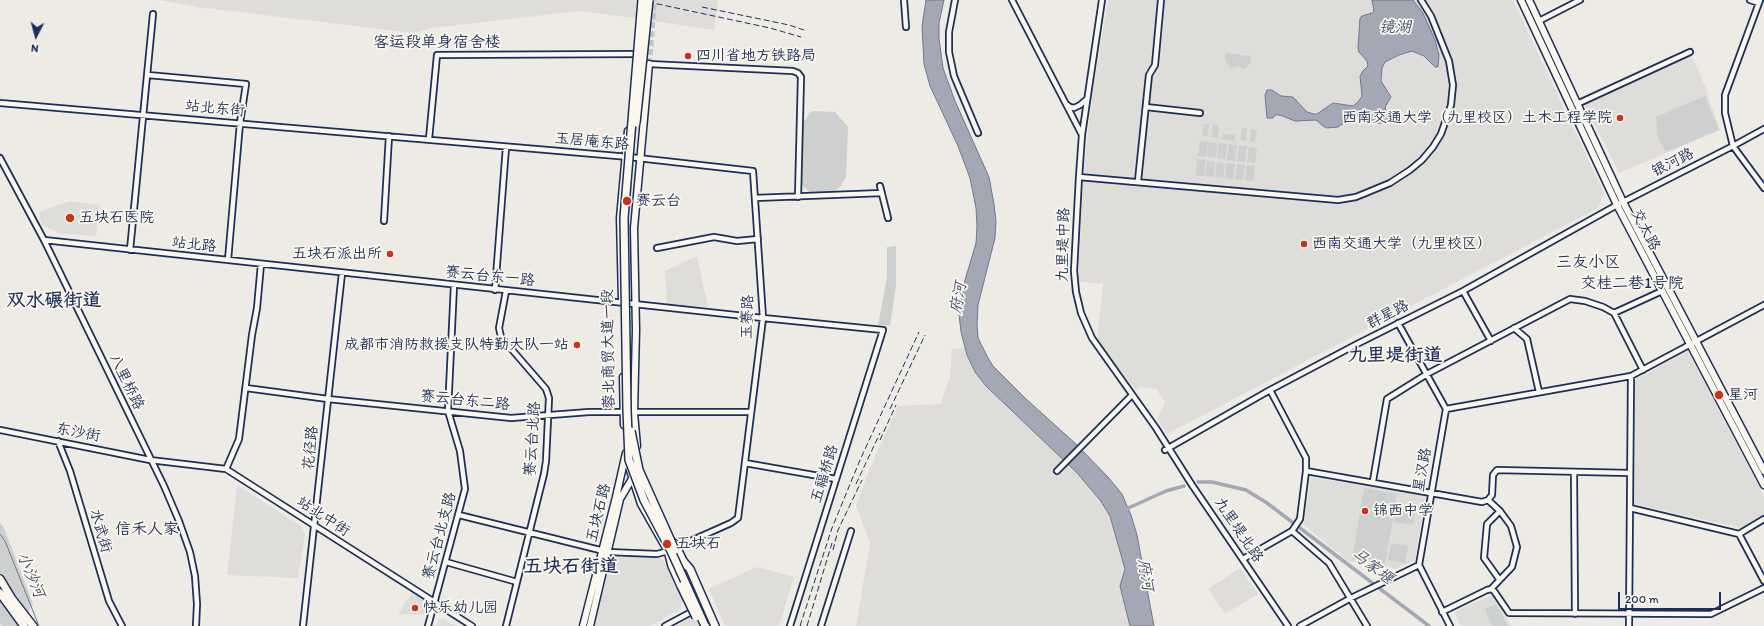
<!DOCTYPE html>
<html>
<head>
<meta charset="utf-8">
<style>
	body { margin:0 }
	#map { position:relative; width:1764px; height:626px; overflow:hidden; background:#eeebe4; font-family:Itim,sans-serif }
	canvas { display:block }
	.north { position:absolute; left:16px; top:16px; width:40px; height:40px; -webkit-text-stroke:3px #fbf7ec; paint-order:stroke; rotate:186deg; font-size:11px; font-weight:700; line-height:16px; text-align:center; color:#1b2f5e }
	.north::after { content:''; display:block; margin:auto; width:14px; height:18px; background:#1b2f5e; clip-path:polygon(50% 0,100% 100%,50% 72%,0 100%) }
	.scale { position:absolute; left:1618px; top:592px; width:103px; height:18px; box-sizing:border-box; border:2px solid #1b2f5e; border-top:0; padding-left:5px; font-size:12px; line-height:14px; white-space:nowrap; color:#1b2f5e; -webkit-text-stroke:3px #fbf7ec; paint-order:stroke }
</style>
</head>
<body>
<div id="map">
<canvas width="1764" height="626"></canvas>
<div class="north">N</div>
<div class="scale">200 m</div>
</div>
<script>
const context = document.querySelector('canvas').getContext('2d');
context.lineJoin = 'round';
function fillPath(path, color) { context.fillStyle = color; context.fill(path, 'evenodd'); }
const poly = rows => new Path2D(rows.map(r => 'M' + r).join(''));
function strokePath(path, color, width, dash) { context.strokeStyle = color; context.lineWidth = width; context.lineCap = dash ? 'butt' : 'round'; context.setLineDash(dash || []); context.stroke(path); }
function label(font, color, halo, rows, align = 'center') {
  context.font = font + ' Itim,"LXGW WenKai TC",sans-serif'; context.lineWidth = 3.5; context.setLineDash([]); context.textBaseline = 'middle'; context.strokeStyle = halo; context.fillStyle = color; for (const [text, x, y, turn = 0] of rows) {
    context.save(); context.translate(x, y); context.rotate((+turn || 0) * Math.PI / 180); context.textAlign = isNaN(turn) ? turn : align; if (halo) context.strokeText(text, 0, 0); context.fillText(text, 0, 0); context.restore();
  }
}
fillPath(poly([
	[159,0,718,0,714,30,627,17,579,11,432,28,413,33,198,7],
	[1108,0,1513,0,1604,193,1598,208,1167,434,1157,419,1165,402,1156,389,1141,387,1136,391,1097,340,1103,284,1078,281,1084,169,1092,96],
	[1691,54,1708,93,1707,94,1720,130,1619,173,1584,103],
	[70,201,100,205,96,236,59,233,42,225,39,212],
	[697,256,708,307,667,305,665,271],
	[965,348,975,372,982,381,1092,489,1110,516,1125,569,1120,586,1130,626,856,626,870,543,856,506,868,473,898,406,940,404,950,377,952,349],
	[1688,351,1764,496,1764,514,1741,528,1634,504,1635,380],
	[1311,477,1426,496,1415,560,1396,569,1348,561,1304,525],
	[237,485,301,526,305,535,298,578,227,575],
	[614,557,650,557,659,558,665,562,683,600,679,610,650,626,593,626,611,560],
	[757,567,794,577,779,626,725,626,709,589],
	[1240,568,1258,594,1225,614,1208,589],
	[413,591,430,602,425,615,398,614],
	[1494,594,1511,626,1461,626,1454,612],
	[696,615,701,626,675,626],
	[442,618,456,626,436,626,438,621]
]), '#deddda');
fillPath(poly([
	[1225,53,1251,56,1250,63,1244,69,1238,66,1231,68,1226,62],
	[1705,96,1719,130,1666,152,1658,138,1656,117],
	[812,111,835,112,848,127,846,177,841,186,833,192,811,193,802,185,800,176,802,123],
	[1204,124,1209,124,1208,136,1202,136],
	[1213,125,1219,125,1218,138,1212,137],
	[1242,128,1247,128,1246,141,1240,140],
	[1251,129,1257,130,1255,142,1250,141],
	[1223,134,1235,135,1235,141,1222,139],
	[1200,141,1208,142,1206,157,1198,156],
	[1209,142,1217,143,1216,158,1207,157],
	[1219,143,1227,144,1225,159,1217,158],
	[1229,144,1237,145,1235,161,1227,160],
	[1239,146,1247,146,1245,162,1237,161],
	[1249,147,1257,148,1255,163,1247,162],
	[1197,159,1206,160,1204,176,1196,175],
	[1207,161,1215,162,1214,177,1205,176],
	[1217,162,1225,163,1223,178,1215,177],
	[1227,163,1235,164,1233,179,1225,178],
	[1237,164,1245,165,1243,180,1235,179],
	[1247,165,1255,166,1253,181,1245,181],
	[896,246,896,285,890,326,878,325,887,277,887,247],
	[1364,488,1397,494,1385,564,1352,559],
	[1396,511,1415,514,1413,525,1394,522],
	[0,523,4,528,33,604,21,626,3,626,0,624],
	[1391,543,1408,546,1405,563,1388,560],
	[1496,604,1508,626,1492,626,1485,609]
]), '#cecfcf');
const water = poly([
	[926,0,944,0,939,23,939,39,943,68,955,101,989,177,994,204,996,221,995,238,978,305,977,325,978,338,988,358,993,366,1025,398,1076,444,1108,477,1122,494,1131,515,1137,535,1154,626,1130,626,1120,586,1125,569,1110,516,1100,500,1077,473,986,386,975,372,967,355,961,332,959,314,963,287,976,243,977,227,976,208,970,178,958,146,930,86,924,64,922,26,926,0],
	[1372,0,1413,0,1423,13,1435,40,1439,55,1438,67,1435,67,1424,56,1412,51,1399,55,1385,62,1382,68,1381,81,1391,97,1385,107,1388,120,1386,123,1366,123,1358,115,1355,115,1338,127,1327,128,1323,126,1316,120,1295,121,1280,115,1275,115,1273,118,1267,118,1265,95,1267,90,1272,90,1281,96,1293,97,1307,112,1314,114,1317,114,1333,103,1353,106,1358,102,1362,96,1360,76,1363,71,1368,66,1367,61,1359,52,1358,48,1360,18,1362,16,1372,13,1374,11,1372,0]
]);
fillPath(water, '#a3a8b4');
strokePath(water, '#6d7892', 1);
strokePath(poly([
	[0,534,5,541,39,626]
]), '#6d7892', 1);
strokePath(poly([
	[1198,482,1212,482,1246,490,1267,503,1292,522],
	[1124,510,1166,491,1184,486],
	[1300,528,1429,626]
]), '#a3a8b4', 3.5);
strokePath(poly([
	[649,64,654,0]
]), '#c4c5c9', 6, [6, 3]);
const minor = poly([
	[904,0,906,27],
	[955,0,949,32,949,52,954,76,978,133],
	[1012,0,1082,135],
	[1102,0,1082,135,1079,177,1074,271,1076,292,1081,313,1092,338,1156,428,1192,485,1288,626],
	[1750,0,1759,3],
	[1760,0,1725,95,1725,113,1733,146,1764,188],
	[1539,21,1580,0],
	[649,64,793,71,798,73,801,77,798,197],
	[148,75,246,84,240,123,228,260],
	[0,103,629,157,753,171,763,318,738,518,731,523,668,551,657,554,608,552,459,515],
	[1066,104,1070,107,1074,108,1080,105,1087,99],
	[1577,104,1690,52],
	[1146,107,1200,113],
	[429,139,437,55,635,54],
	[0,158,44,240,164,486,179,521,190,552,195,576,197,604,196,626],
	[1079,177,1338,200,1356,197,1390,183,1410,170,1422,160,1433,147,1441,134,1451,105,1453,85,1449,61,1431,16,1421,0],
	[1138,181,1149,75,1155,65,1161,0],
	[880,186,888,218],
	[755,198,882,193],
	[384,221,389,136],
	[44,240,763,318,883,330,790,626],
	[657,248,714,237,737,241,758,239],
	[130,250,153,14],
	[495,290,506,147],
	[506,291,499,328,501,337,546,389,549,398,546,461,544,474,506,626],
	[1463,291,1491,341],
	[1614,313,1662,291],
	[1398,323,1446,409,1419,565,1450,626],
	[1514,328,1527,339,1539,392],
	[246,388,328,399,511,418,589,412,751,412],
	[1446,409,1631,376,1764,305],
	[0,430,150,460,226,469,472,626],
	[58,441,70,471,109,601,122,626],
	[1165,450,1270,390,1359,343,1463,291,1617,205,1733,146,1764,129],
	[745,463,836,479],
	[226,469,239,439,252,335,257,308,261,264],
	[1057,471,1132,395],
	[1306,471,1482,502,1488,500,1492,495,1493,475,1497,470,1630,473],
	[1574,473,1575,614],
	[1373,481,1387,399,1427,374,1570,299,1585,301,1603,307,1614,313,1643,370],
	[1488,500,1500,511,1511,526,1517,547,1512,567,1491,589],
	[1630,508,1739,534,1764,519],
	[1292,531,1329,563,1367,626],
	[1739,534,1764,581],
	[1243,559,1292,531,1300,519,1306,471,1306,458,1270,390],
	[446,562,517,582],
	[1499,579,1484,558,1487,524,1500,511],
	[1442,612,1487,590,1491,589,1494,591,1509,613,1711,614,1764,588],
	[303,626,342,273],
	[428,626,465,489,460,451,448,411,454,285],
	[665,626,695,610],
	[821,626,851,531],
	[1300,626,1351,598,1419,565],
	[1629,626,1631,376]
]);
const major = poly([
	[1521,0,1617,205,1764,485],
	[1529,0,1623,202,1764,471],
	[622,300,620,218,628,131],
	[623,377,624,425],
	[637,446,634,413,636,330,634,228,649,64],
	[628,464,641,504,666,548],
	[675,543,686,566],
	[583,626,616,497,626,453],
	[590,626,620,499,633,477]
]);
const highway = poly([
	[668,551,672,566,681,586],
	[684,562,690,569,715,626],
	[0,579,12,599,33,626],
	[0,593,24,626]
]);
strokePath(minor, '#1b2f5e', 8);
strokePath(major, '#1b2f5e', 9);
strokePath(highway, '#1b2f5e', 10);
strokePath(minor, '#fbf7ec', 4.5);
strokePath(major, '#fbf7ec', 6);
strokePath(highway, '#fbf7ec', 7);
strokePath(poly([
	[639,0,770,28,801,37],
	[702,7,789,25,804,30],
	[890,409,925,335],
	[880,440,896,405],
	[856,484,880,433],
	[833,550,838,530,862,480],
	[800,626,832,528,860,460,919,332],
	[807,626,832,543]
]), '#1b2f5e', 1, [6, 3]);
const highwayBridge = poly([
	[642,0,624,218,627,410,629,460,644,500,671,551,705,626],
	[636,123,649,0],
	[631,431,639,470,675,550],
	[681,586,696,617]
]);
strokePath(highwayBridge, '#1b2f5e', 10, []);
strokePath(highwayBridge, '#fbf7ec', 7);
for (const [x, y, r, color] of [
	[688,56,4,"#c8321e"],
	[1620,118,4,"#c8321e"],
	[627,201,5,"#c8321e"],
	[70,218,5,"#c8321e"],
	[1304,244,4,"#c8321e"],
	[390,254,4,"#c8321e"],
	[577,345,4,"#c8321e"],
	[1719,395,5,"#c8321e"],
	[1365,511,4,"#c8321e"],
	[667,544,5,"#c8321e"],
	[415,608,4,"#c8321e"]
]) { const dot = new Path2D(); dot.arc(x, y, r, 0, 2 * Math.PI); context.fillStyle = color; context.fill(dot); strokePath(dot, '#fbf7ec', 1.5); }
label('15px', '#1b2f5e', '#fbf7ec', [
	["四川省地方铁路局",696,56],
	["西南交通大学（九里校区）土木工程学院",1612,118,"right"],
	["赛云台",636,201],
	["五块石医院",79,218],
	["西南交通大学（九里校区）",1312,244],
	["五块石派出所",382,254,"right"],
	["成都市消防救援支队特勤大队一站",569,345,"right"],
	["星河",1728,395],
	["锦西中学",1373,511],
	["五块石",676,544],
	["快乐幼儿园",423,608]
], 'left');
label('15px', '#1b2f5e', '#fbf7ec', [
	["站北东街",215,109,5],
	["玉居庵东路",592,142,5],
	["银河路",1673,163,-27],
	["交大路",1645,230,62],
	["站北路",194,245,6],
	["九里堤中路",1064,245,-89],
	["赛云台东一路",490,277,6],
	["群星路",1388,315,-27],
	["玉赛路",748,317,-88],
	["蓉北商贸大道一段",609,349,-91],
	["八里桥路",126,382,64],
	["赛云台东二路",465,401,6],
	["东沙街",78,433,11],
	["赛云台北路",533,439,-86],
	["花径路",311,448,-84],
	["星汉路",1423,470,-80],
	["五福桥路",825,474,-73],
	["五块石路",599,513,-76],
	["站北中街",323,517,33],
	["九里堤北路",1238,530,56],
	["水武街",100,531,74],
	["赛云台北支路",440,536,-75]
]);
label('italic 16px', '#445378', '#fbf7ec', [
	["镜湖",1395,28],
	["府河",959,298,-80],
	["马家堰",1372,567,37],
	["小沙河",30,575,67],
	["府河",1145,575,81]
]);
label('16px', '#1b2f5e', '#fbf7ec', [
	["客运段单身宿舍楼",437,43],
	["三友小区",1588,263],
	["交桂二巷1号院",1632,284],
	["信禾人家",147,530]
]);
label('bold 19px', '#1b2f5e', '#fbf7ec', [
	["双水碾街道",54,301],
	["九里堤街道",1395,356],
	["五块石街道",571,567]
]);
</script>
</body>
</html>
